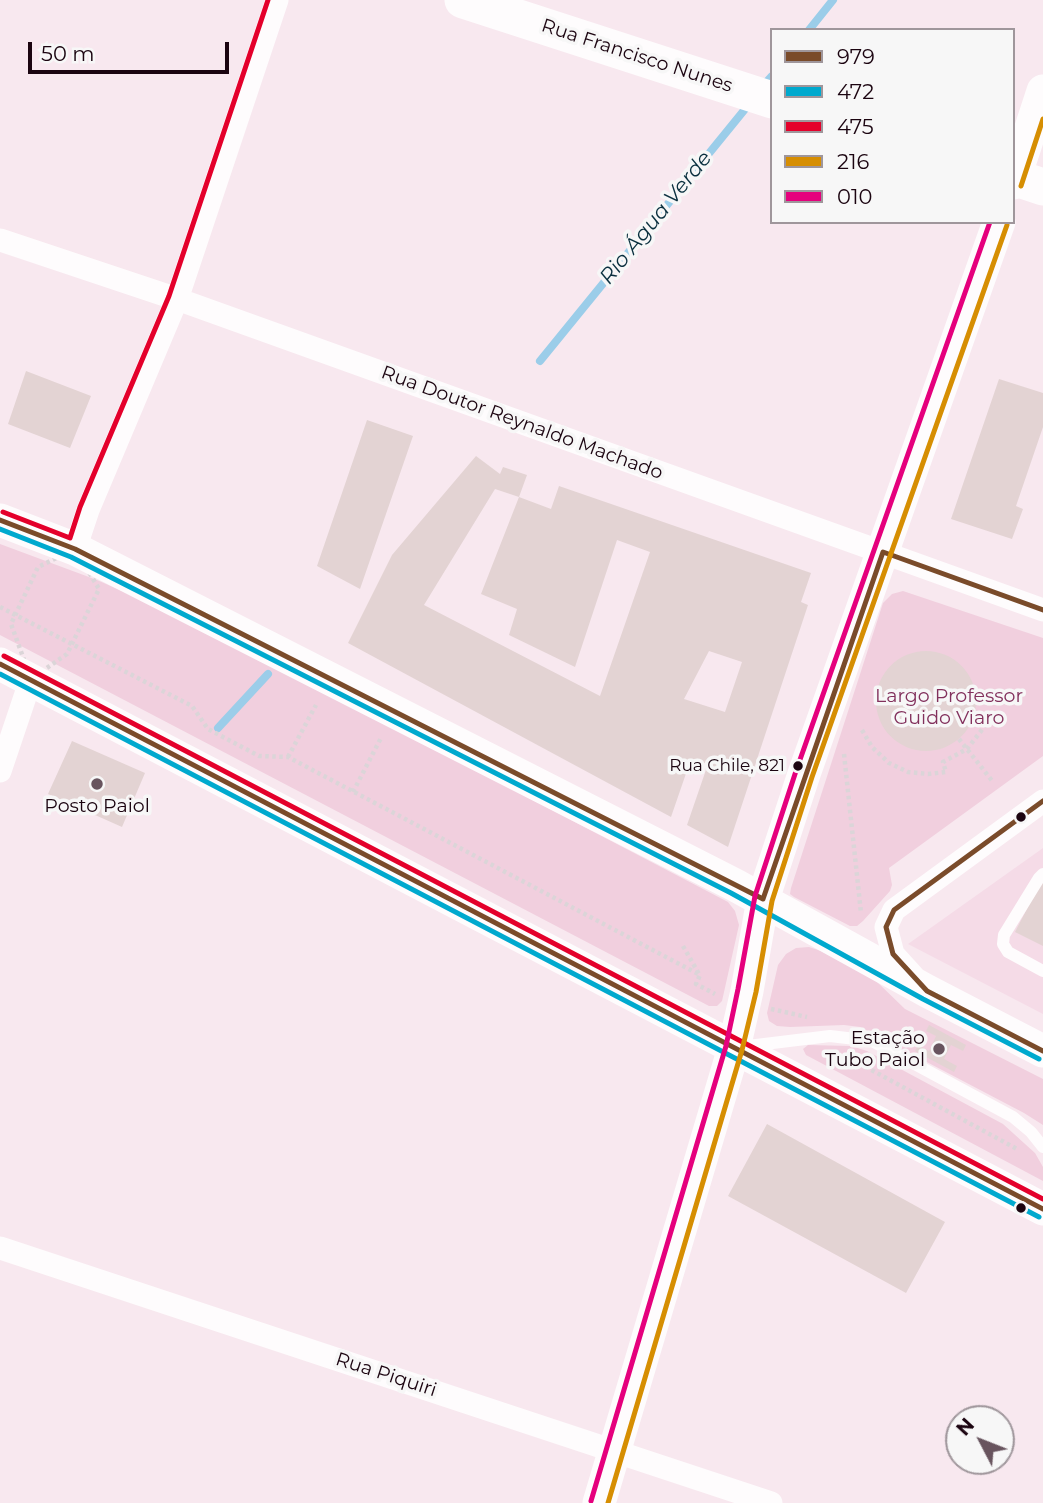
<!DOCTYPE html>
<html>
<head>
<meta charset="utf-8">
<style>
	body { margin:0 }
	#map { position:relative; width:1043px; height:1503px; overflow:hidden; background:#f8e8ef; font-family:Montserrat,sans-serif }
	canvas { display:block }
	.legend { position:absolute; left:770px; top:28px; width:245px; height:196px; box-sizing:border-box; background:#f7f7f7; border:2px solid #9f969b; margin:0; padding:9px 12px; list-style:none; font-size:21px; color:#1b0410 }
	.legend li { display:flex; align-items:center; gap:14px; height:35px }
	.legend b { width:35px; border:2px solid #9f969b }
	.north { position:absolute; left:945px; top:1405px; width:70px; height:70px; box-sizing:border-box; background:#f7f7f7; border:2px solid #9f969b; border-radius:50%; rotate:312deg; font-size:19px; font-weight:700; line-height:28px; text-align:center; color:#1b0410 }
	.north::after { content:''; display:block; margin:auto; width:24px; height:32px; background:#68545e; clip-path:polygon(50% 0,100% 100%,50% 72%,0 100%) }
	.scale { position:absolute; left:28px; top:42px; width:201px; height:32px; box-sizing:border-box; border:4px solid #1b0410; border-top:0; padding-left:9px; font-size:21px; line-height:24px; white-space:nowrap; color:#1b0410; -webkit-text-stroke:5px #f7f7f7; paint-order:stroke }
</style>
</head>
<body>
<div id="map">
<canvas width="1043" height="1503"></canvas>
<ul class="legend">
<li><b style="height:9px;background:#7a4b2a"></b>979</li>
<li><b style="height:9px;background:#00a9ce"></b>472</li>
<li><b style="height:9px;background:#e4002b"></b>475</li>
<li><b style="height:9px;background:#d68e02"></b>216</li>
<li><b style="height:9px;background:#e5007d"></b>010</li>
</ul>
<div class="north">N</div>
<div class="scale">50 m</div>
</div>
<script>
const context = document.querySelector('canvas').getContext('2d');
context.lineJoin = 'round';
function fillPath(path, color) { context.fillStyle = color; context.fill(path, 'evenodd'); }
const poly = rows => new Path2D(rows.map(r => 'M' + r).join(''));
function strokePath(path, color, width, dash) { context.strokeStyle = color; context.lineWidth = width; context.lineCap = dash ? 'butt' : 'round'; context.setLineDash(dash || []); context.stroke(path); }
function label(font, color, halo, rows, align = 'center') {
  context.font = font + ' Montserrat,sans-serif'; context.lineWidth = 7; context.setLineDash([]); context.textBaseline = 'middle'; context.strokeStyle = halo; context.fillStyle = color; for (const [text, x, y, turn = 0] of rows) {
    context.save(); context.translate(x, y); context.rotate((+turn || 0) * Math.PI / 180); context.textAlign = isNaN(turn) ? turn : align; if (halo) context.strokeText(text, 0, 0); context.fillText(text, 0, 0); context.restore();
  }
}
fillPath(poly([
	[1043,848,1043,1014,908,944]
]), '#f5dbe7');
fillPath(poly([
	[0,544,97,580,186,619,728,902,735,911,739,925,722,1001,717,1006,709,1006,0,635],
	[903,591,1043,638,1043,756,889,868,892,885,890,891,863,921,857,926,850,926,794,897,790,894,791,888,883,603,892,594],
	[809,947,821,951,874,979,905,1009,1043,1079,1043,1125,1024,1113,860,1027,844,1025,790,1027,777,1026,769,1021,767,1013,778,965,786,954,796,948],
	[808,1045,851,1046,867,1051,1003,1124,1035,1153,1043,1167,1043,1181,806,1055,803,1049]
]), '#f1cfde');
strokePath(poly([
	[809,30,833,0],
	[762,87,772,76],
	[540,361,750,103],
	[218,728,268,674]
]), '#9bcde9', 8);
fillPath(poly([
	[26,371,91,396,70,448,8,424],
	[999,379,1043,393,1043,427,1016,506,1023,509,1012,539,951,519],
	[367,420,413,436,360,589,317,566],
	[476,456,500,474,503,467,527,475,519,497,495,489,424,605,600,696,650,552,617,540,575,667,509,635,517,609,481,594,519,497,551,509,559,486,811,573,801,602,808,605,728,847,687,825,708,764,691,759,671,817,348,643,392,555],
	[709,651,742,662,725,712,684,699],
	'876 701a50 50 0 1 1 100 0a50 50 0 1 1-100 0Z',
	[72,741,145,773,122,827,48,794],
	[1043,878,1043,946,1015,932],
	[929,1025,966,1045,963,1051,951,1045,944,1059,957,1066,954,1072,915,1051,918,1045,929,1051,936,1036,926,1031],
	[767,1124,945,1222,906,1293,728,1196]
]), '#e3d3d3');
strokePath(poly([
	[75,549,99,589,67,654,31,679,11,624,38,567,75,549],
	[0,607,192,706,208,729,259,756,288,757,700,975,696,984,715,994],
	[862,730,872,747,889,763,908,772,928,774,946,772,943,762,967,749,985,726],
	[959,739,993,782],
	[844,754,861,913],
	[288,757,316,705],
	[353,792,382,736],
	[683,946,699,974],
	[771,1009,807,1017],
	[853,1060,1017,1149]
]), '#dbd5d8', 4.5, [3.5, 3.5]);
strokePath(poly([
	[1043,874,1039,878,1004,935,1003,944,1008,952,1043,971],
	[748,1046,830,1036,872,1041,1013,1117,1031,1132,1043,1147]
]), '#fefcfd', 12);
strokePath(poly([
	[0,240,177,299,1043,610],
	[75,549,88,510,177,299,277,0],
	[0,771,31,679],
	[913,976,893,954,886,927,894,910,1043,801],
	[0,1248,771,1503]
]), '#fefcfd', 23);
strokePath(poly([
	[1013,183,1043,91],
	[0,520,75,549,735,885,927,991,1043,1051],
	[0,664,1043,1209],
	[599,1503,734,1048,747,991,763,899,804,774,999,222]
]), '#fefcfd', 33);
strokePath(poly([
	[463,0,772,100],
	[1013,177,1043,187]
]), '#fefcfd', 37);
strokePath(poly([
	[0,520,75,549,763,899,883,552,1043,610],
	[0,664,1043,1209],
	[1043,801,894,910,886,927,893,954,927,991,1043,1051]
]), '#7a4b2a', 5);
strokePath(poly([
	[0,529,71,557,731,893,923,999,1039,1059],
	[0,674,1039,1217]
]), '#00a9ce', 5);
strokePath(poly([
	[3,512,70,538,80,507,169,296,268,0],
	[4,656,1043,1199]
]), '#e4002b', 5);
strokePath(poly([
	[1021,186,1043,119],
	[608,1503,742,1050,756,992,772,901,812,777,1007,225]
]), '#d68e02', 5);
strokePath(poly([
	[591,1501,726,1046,738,989,755,896,796,771,990,222]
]), '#e5007d', 5);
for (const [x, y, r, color] of [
	[798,766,6,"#1b0410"],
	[97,784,7,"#68545e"],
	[1021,817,6,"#1b0410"],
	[939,1049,7,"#68545e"],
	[1021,1208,6,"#1b0410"]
]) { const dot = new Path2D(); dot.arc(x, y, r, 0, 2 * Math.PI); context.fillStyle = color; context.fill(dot); strokePath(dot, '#f7f7f7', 2.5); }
label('17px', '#1b0410', '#f7f7f7', [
	["Rua Chile, 821",785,766]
], 'right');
label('19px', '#1b0410', '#f7f7f7', [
	["Rua Francisco Nunes",637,56,18],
	["Rua Doutor Reynaldo Machado",522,423,20],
	["Rua Piquiri",386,1375,18]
]);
label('19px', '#82305c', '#f7f7f7', [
	["Largo Professor",949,696],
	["Guido Viaro",949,718]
]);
label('19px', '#1b0410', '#f7f7f7', [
	["Posto Paiol",97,806],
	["Estação",925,1038,"right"],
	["Tubo Paiol",925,1060,"right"]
]);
label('italic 21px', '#0a303f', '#f7f7f7', [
	["Rio Água Verde",656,218,-51]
]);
</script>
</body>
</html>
